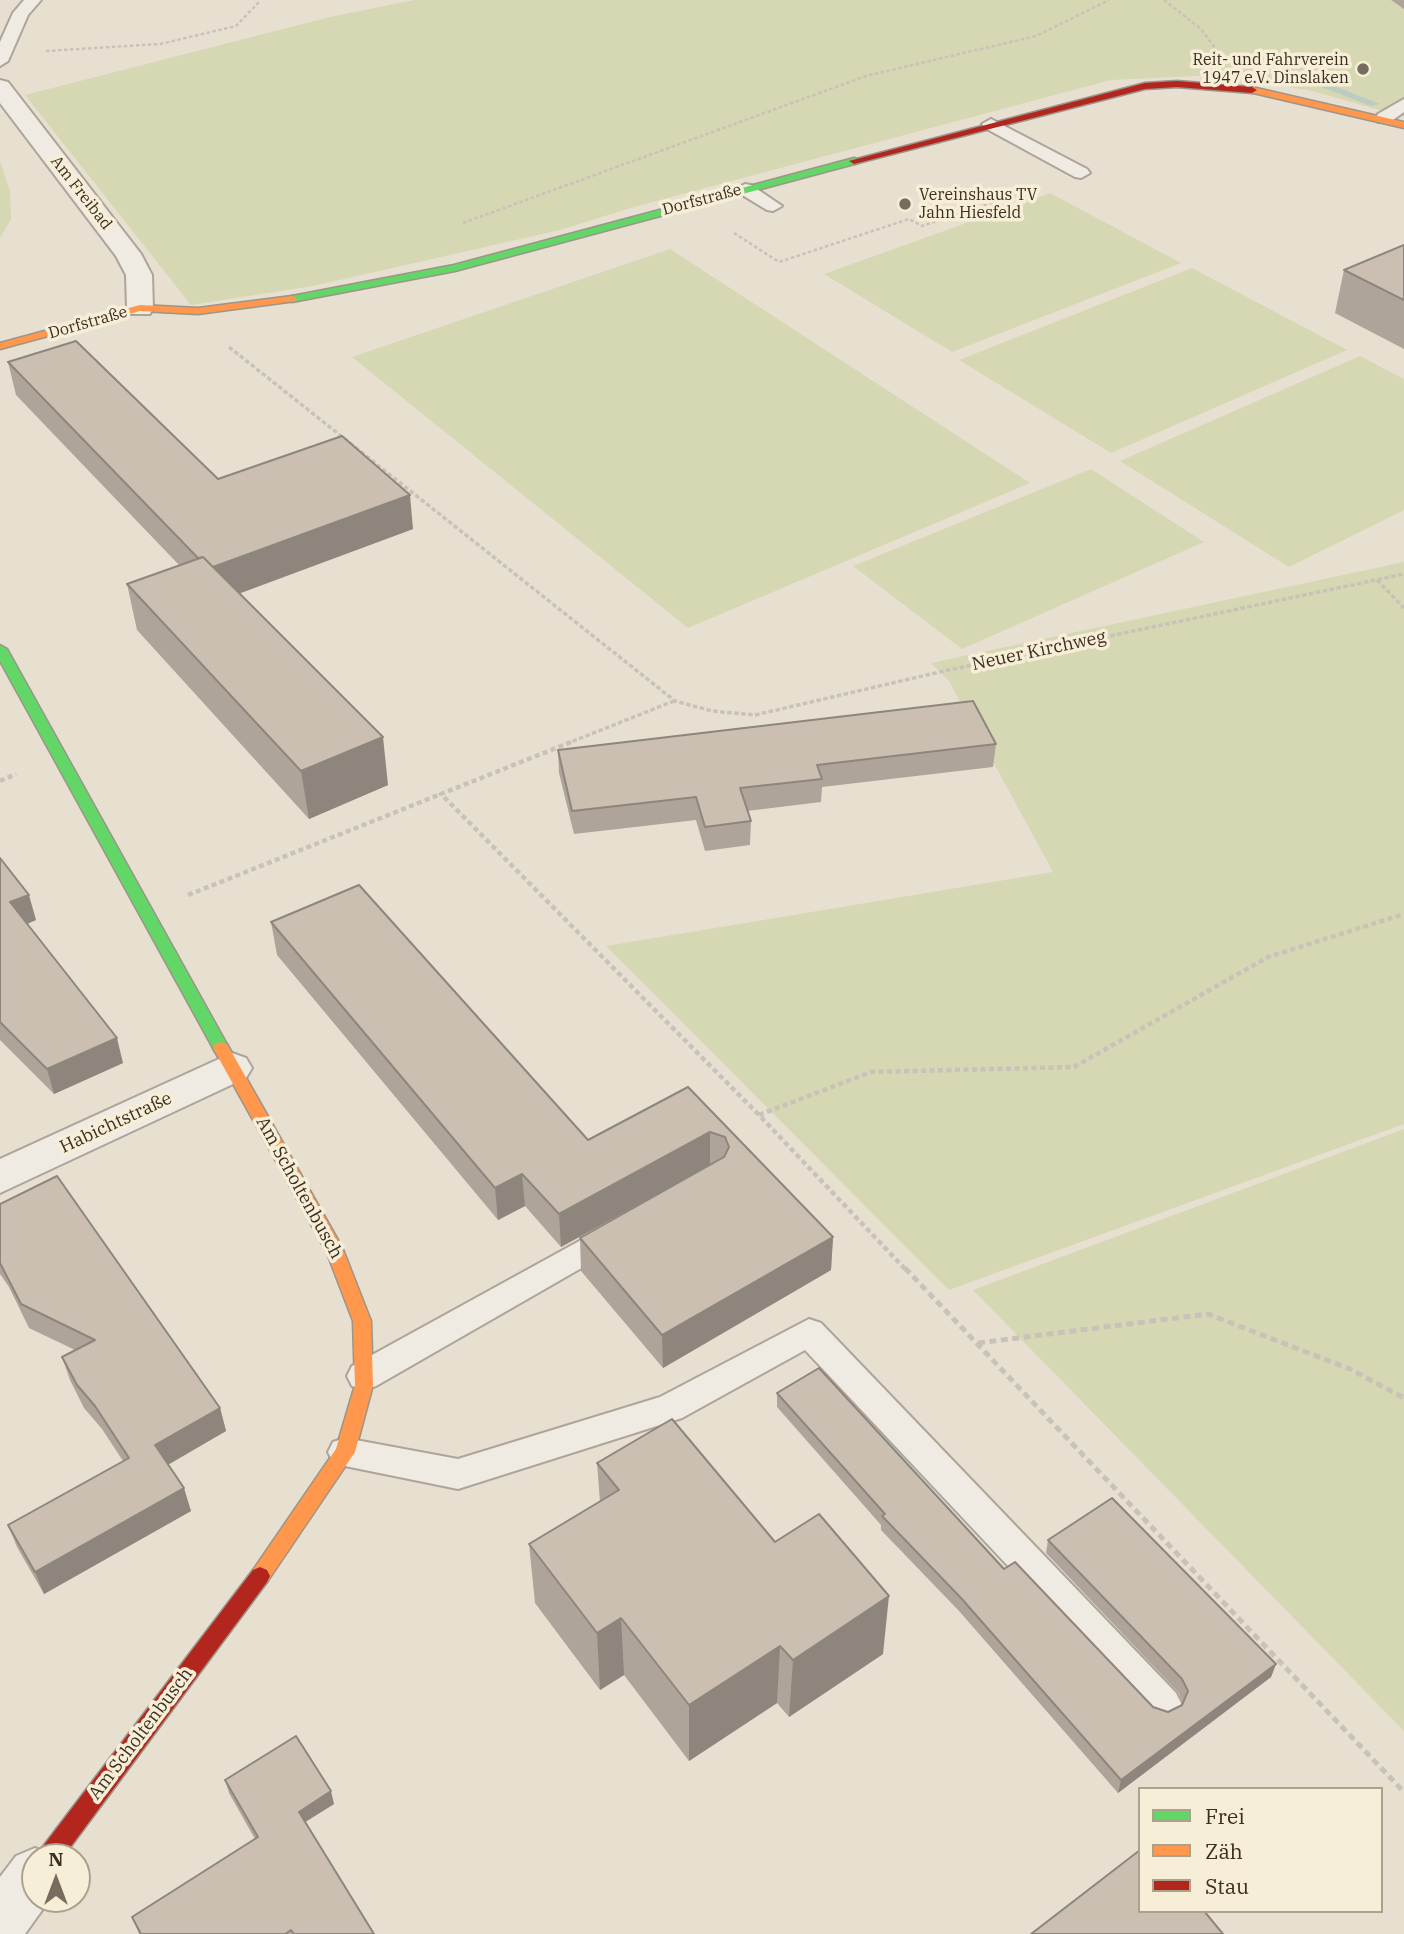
<!DOCTYPE html>
<html>
<head>
<meta charset="utf-8">
<style>
	body { margin:0 }
	#map { position:relative; width:1404px; height:1934px; overflow:hidden; background:#e7e0d1; font-family:"IBM Plex Serif",serif }
	canvas { display:block }
	.legend { position:absolute; left:1138px; top:1787px; width:245px; height:126px; box-sizing:border-box; background:#f7eed8; border:2px solid #ada18e; margin:0; padding:9px 12px; list-style:none; font-size:21px; color:#3d2e20 }
	.legend li { display:flex; align-items:center; gap:14px; height:35px }
	.legend b { width:35px; border:2px solid #ada18e }
	.north { position:absolute; left:21px; top:1843px; width:70px; height:70px; box-sizing:border-box; background:#f7eed8; border:2px solid #ada18e; border-radius:50%; rotate:0deg; font-size:19px; font-weight:700; line-height:28px; text-align:center; color:#3d2e20 }
	.north::after { content:''; display:block; margin:auto; width:24px; height:32px; background:#786c5e; clip-path:polygon(50% 0,100% 100%,50% 72%,0 100%) }
</style>
</head>
<body>
<div id="map">
<canvas width="1404" height="1934"></canvas>
<ul class="legend">
<li><b style="height:9px;background:#63d668"></b>Frei</li>
<li><b style="height:9px;background:#ff974d"></b>Zäh</li>
<li><b style="height:9px;background:#b3261e"></b>Stau</li>
</ul>
<div class="north">N</div>
</div>
<script>
const context = document.querySelector('canvas').getContext('2d');
context.lineJoin = 'round';
function fillPath(path, color) { context.fillStyle = color; context.fill(path, 'evenodd'); }
const poly = rows => new Path2D(rows.map(r => 'M' + r).join(''));
function strokePath(path, color, width, dash) { context.strokeStyle = color; context.lineWidth = width; context.lineCap = dash ? 'butt' : 'round'; context.setLineDash(dash || []); context.stroke(path); }
function label(font, color, halo, rows, align = 'center') {
  context.font = font + ' "IBM Plex Serif",serif'; context.lineWidth = 7; context.setLineDash([]); context.textBaseline = 'middle'; context.strokeStyle = halo; context.fillStyle = color; for (const [text, x, y, turn = 0] of rows) {
    context.save(); context.translate(x, y); context.rotate((+turn || 0) * Math.PI / 180); context.textAlign = isNaN(turn) ? turn : align; if (halo) context.strokeText(text, 0, 0); context.fillText(text, 0, 0); context.restore();
  }
}
fillPath(poly([
	[414,0,1404,0,1404,117,1312,91,1218,75,1111,80,634,207,560,230,313,286,191,305,25,95,330,17],
	[0,161,10,191,11,219,0,238],
	[1050,193,1181,263,952,352,824,274],
	[670,249,1030,483,688,628,352,357],
	[1192,268,1347,350,1111,453,959,360],
	[1360,356,1404,379,1404,510,1289,567,1120,461],
	[1091,469,1204,542,962,649,853,566],
	[1404,562,1404,1124,949,1290,606,946,1053,872,949,681,931,663],
	[1404,1129,1404,1731,973,1290]
]), '#d6d7b3');
fillPath(poly([
	[1250,56,1258,56,1380,104,1371,106,1250,60,1250,56]
]), '#bcccc2');
const lane = poly([
	[24,0,41,0,28,15,8,61,0,66,0,42,13,13,24,0],
	[1404,99,1404,112,1390,122,1378,122,1375,118,1378,114,1404,99],
	[991,119,1087,169,1090,173,1081,178,1075,177,985,128,982,124,991,119],
	[745,184,751,185,782,206,773,211,767,210,739,193,736,189,745,184],
	[614,1222,625,1225,630,1234,625,1243,376,1386,364,1390,352,1386,347,1376,352,1366,614,1222],
	[809,1319,821,1323,1176,1693,1182,1705,1176,1717,1163,1722,1150,1717,805,1350,682,1418,458,1489,345,1466,333,1462,328,1452,333,1442,345,1438,458,1459,660,1397,809,1319]
]);
const street = poly([
	[0,80,8,82,141,254,152,275,153,308,150,314,130,314,127,308,126,275,116,256,0,103,0,80],
	[232,1053,246,1058,252,1068,246,1078,0,1193,0,1159,232,1053],
	[35,1848,55,1857,35,1857,35,1899,50,1899,25,1934,0,1934,0,1877,16,1856,35,1848]
]);
const fast = poly([
	[854,158,858,159,858,163,455,271,292,302,287,299,292,296,454,265,854,158],
	[0,645,7,649,229,1048,227,1052,215,1052,213,1048,0,661,0,645]
]);
const slow = poly([
	[1252,87,1404,122,1404,128,1249,92,1249,88,1252,87],
	[292,296,297,299,296,301,198,314,140,311,0,349,0,343,140,305,198,308,292,296],
	[221,1042,227,1044,342,1247,371,1321,373,1385,355,1452,267,1582,260,1585,253,1582,250,1576,253,1570,336,1449,355,1385,353,1321,327,1253,213,1048,215,1044,221,1042]
]);
const jam = poly([
	[1177,81,1252,87,1257,90,1252,93,1177,87,1145,89,854,164,849,161,1145,83,1177,81],
	[260,1567,267,1570,270,1576,267,1582,63,1857,38,1857,41,1849,253,1570,260,1567]
]);
strokePath(lane, '#ada599', 4);
strokePath(street, '#ada599', 4);
strokePath(fast, '#9c958a', 3);
strokePath(slow, '#9c958a', 3);
strokePath(jam, '#9c958a', 3);
strokePath(poly([
	[1164,0,1201,29,1216,49],
	[46,51,160,44,236,26,258,3,255,0],
	[463,223,866,76,1036,36,1109,0],
	[734,233,779,262,909,219,922,226,1034,189]
]), '#c8c2b9', 2.5, [3.5, 2.5]);
strokePath(poly([
	[229,347,675,701,712,711,755,715,944,671,1404,574],
	[1377,580,1404,608],
	[566,744,674,701]
]), '#c8c2b9', 3.5, [4.5, 2.5]);
strokePath(poly([
	[571,742,441,794,759,1115,906,1270],
	[0,781,16,774],
	[188,895,441,794],
	[759,1115,871,1072,1074,1067,1268,957,1404,914]
]), '#c8c2b9', 4.5, [5, 3.5]);
strokePath(poly([
	[905,1268,1404,1792],
	[978,1343,1208,1314,1350,1369,1404,1398]
]), '#c8c2b9', 5, [7, 4.5]);
fillPath(lane, '#efebe3');
fillPath(street, '#efebe3');
fillPath(fast, '#63d668');
fillPath(slow, '#ff974d');
fillPath(jam, '#b3261e');
fillPath(poly([
	[1391,0,1404,0,1404,9],
	[1404,245,1404,349,1335,313,1344,270],
	[8,362,218,479,413,529,239,593,388,785,309,819,137,630,127,584,179,565,16,395],
	[996,744,993,767,822,787,821,802,747,811,751,821,750,845,705,851,696,820,574,834,559,773,558,750],
	[0,858,36,920,27,924,123,1063,54,1094,0,1040],
	[271,922,588,1140,688,1087,833,1237,831,1270,663,1368,581,1271,580,1238,692,1175,561,1247,525,1206,498,1220,277,955],
	[0,1204,220,1408,226,1431,168,1465,191,1511,44,1594,17,1547,8,1525,123,1461,102,1429,84,1408,70,1380,62,1357,75,1350,29,1328,9,1287,0,1274],
	[777,1393,1004,1569,1153,1707,1168,1712,1182,1705,1183,1702,1178,1692,1046,1553,1048,1540,1276,1664,1271,1677,1118,1793,959,1611,881,1530,881,1525,777,1407],
	[597,1463,775,1542,883,1654,789,1717,777,1703,689,1761,624,1675,600,1690,535,1603,529,1544,600,1502],
	[225,1780,334,1804,305,1822,374,1934,139,1934,132,1917,255,1839,229,1793]
]), '#afa499');
fillPath(poly([
	[410,495,413,529,214,603,208,568],
	[383,737,388,785,309,819,301,771],
	[29,895,36,920,17,928,10,902],
	[117,1038,123,1063,54,1094,47,1069],
	[710,1132,710,1165,561,1247,559,1214],
	[522,1174,525,1206,498,1220,495,1188],
	[833,1237,831,1270,663,1368,662,1335],
	[220,1408,226,1431,162,1468,155,1445],
	[184,1488,191,1511,44,1594,35,1572],
	[889,1596,883,1654,789,1717,793,1660],
	[621,1618,624,1675,600,1690,597,1633],
	[780,1646,777,1703,689,1761,689,1705],
	[1276,1664,1271,1677,1118,1793,1121,1780],
	[331,1791,334,1804,302,1824,299,1812]
]), '#8e867d');
const building = poly([
	[1404,245,1404,300,1344,270,1404,245],
	[76,341,218,479,342,436,410,495,213,567,203,557,198,558,8,362,76,341],
	[203,557,383,737,301,771,127,584,203,557],
	[973,701,996,744,817,765,822,779,740,788,751,821,705,827,696,797,572,811,558,750,973,701],
	[0,858,29,895,10,902,117,1038,47,1069,0,1022,0,858],
	[359,885,588,1140,688,1087,833,1237,662,1335,580,1238,724,1157,729,1147,725,1137,710,1132,559,1214,522,1174,495,1188,271,922,359,885],
	[57,1176,220,1408,155,1445,184,1488,35,1572,8,1525,129,1458,95,1406,77,1385,62,1357,95,1340,21,1304,0,1263,0,1204,57,1176],
	[819,1368,1004,1569,1015,1562,1153,1707,1168,1712,1182,1705,1188,1691,1182,1679,1048,1540,1112,1498,1276,1664,1121,1780,961,1598,882,1516,885,1514,777,1393,819,1368],
	[672,1419,775,1542,819,1514,889,1596,793,1660,780,1646,689,1705,621,1618,597,1633,529,1544,619,1490,597,1463,672,1419],
	[296,1736,331,1791,299,1812,374,1934,294,1934,291,1930,285,1934,141,1934,132,1917,258,1837,225,1780,296,1736],
	[1140,1850,1140,1911,1204,1911,1223,1934,1031,1934,1140,1850]
]);
fillPath(building, '#cbbfb2');
strokePath(building, '#8e867d', 2);
for (const [x, y, r, color] of [
	[1363,69,7,"#786c5e"],
	[905,204,7,"#786c5e"]
]) { const dot = new Path2D(); dot.arc(x, y, r, 0, 2 * Math.PI); context.fillStyle = color; context.fill(dot); strokePath(dot, '#f7eed8', 2.5); }
label('16px', '#3d2e20', '#f7eed8', [
	["Reit- und Fahrverein",1349,60],
	["1947 e.V. Dinslaken",1349,78],
	["Vereinshaus TV",919,195,"left"],
	["Jahn Hiesfeld",919,213,"left"]
], 'right');
label('16px', '#3d2e20', '#f7eed8', [
	["Am Freibad",81,193,52],
	["Dorfstraße",702,200,-15],
	["Dorfstraße",88,323,-16]
]);
label('18px', '#3d2e20', '#f7eed8', [
	["Neuer Kirchweg",1039,651,-12],
	["Habichtstraße",116,1123,-25],
	["Am Scholtenbusch",299,1188,61],
	["Am Scholtenbusch",141,1734,-53]
]);
</script>
</body>
</html>
